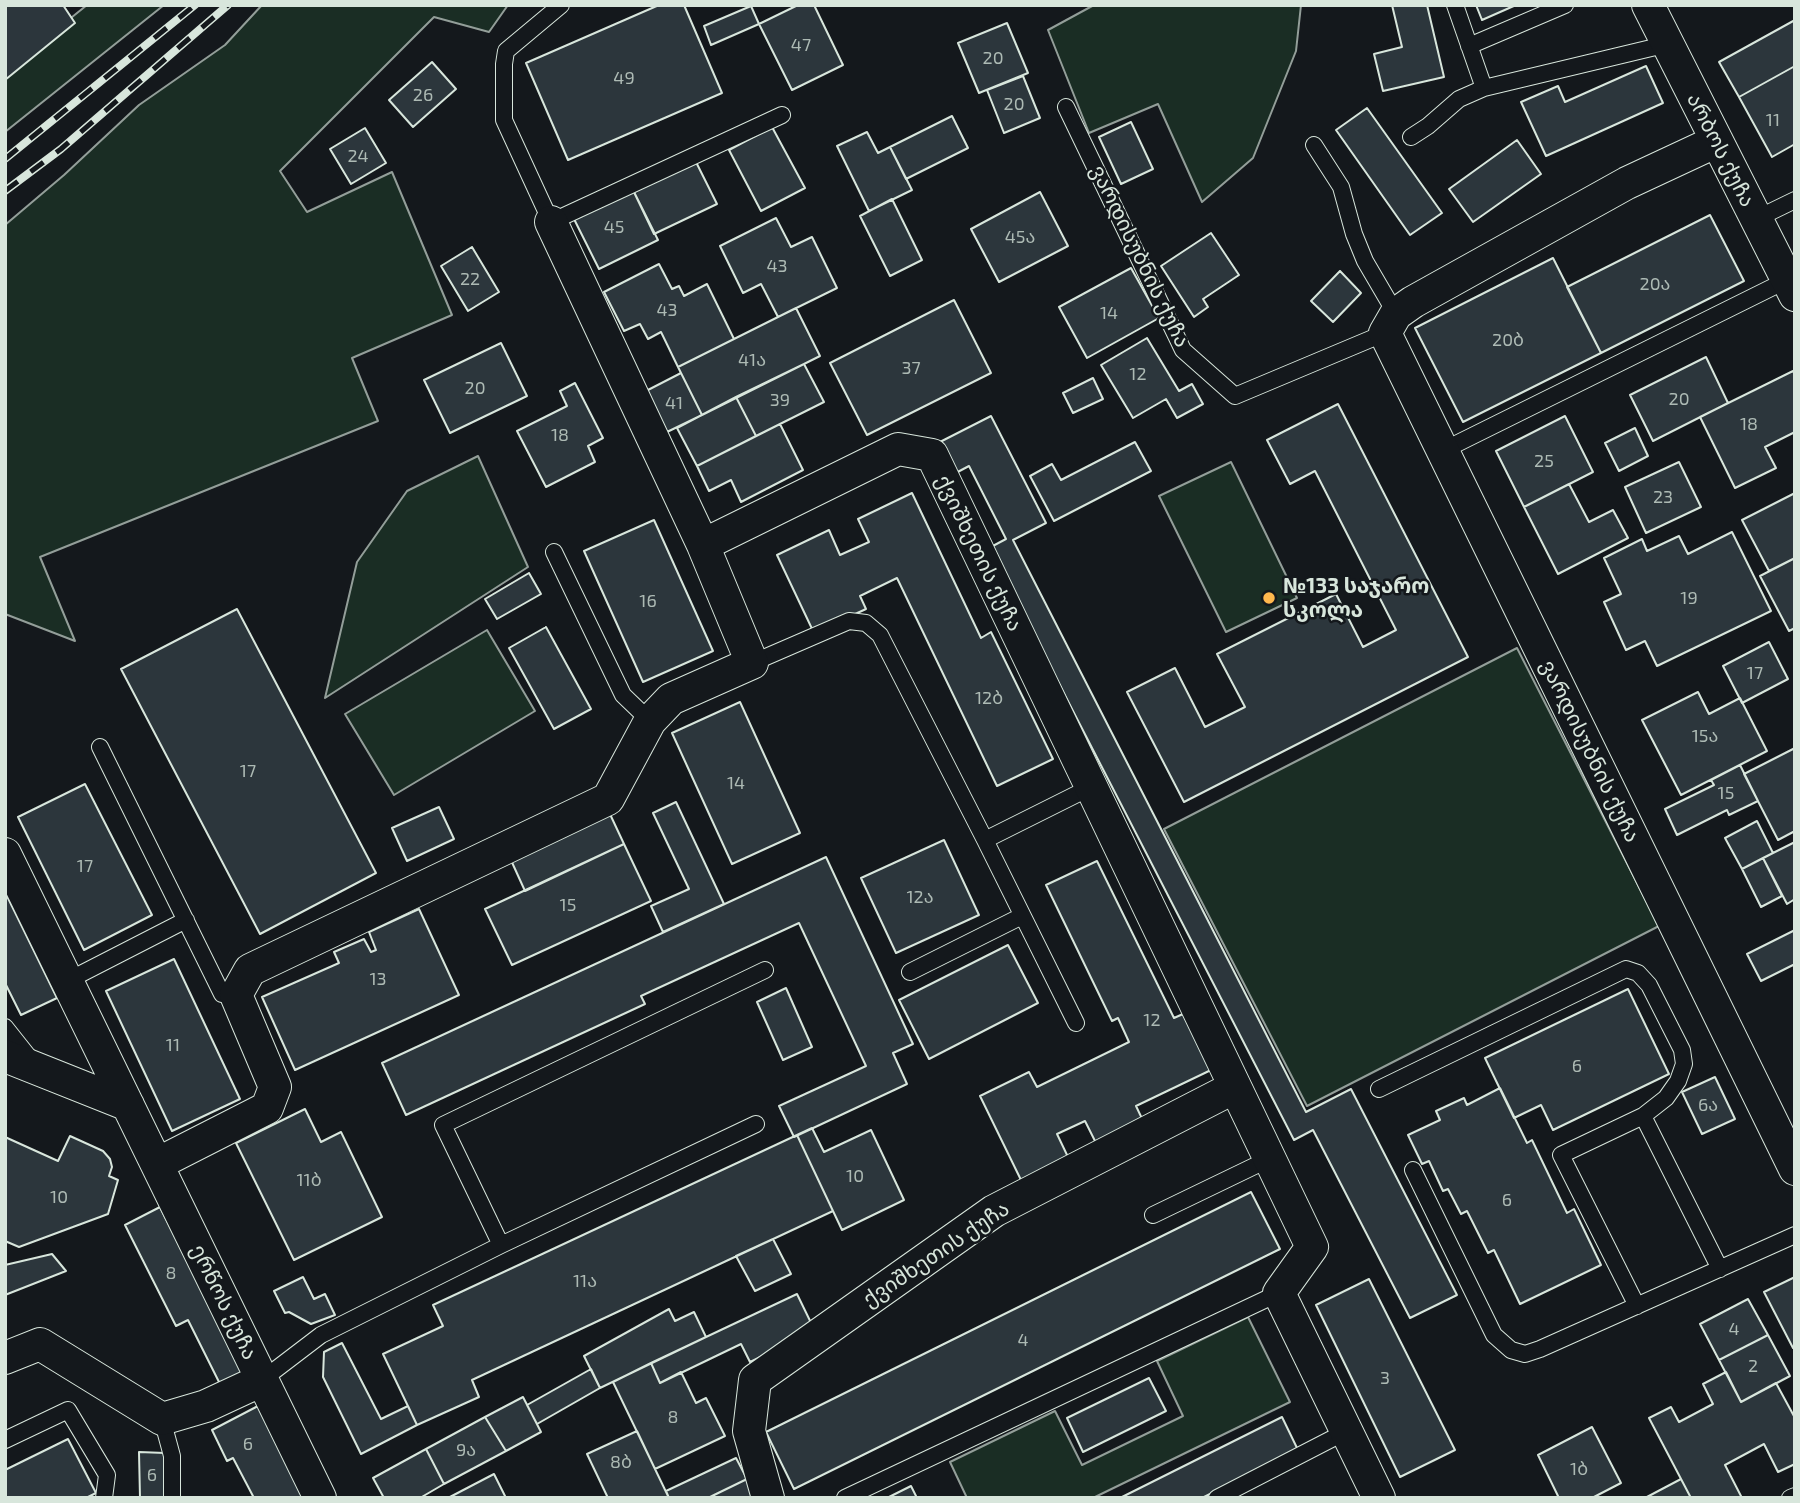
<!DOCTYPE html>
<html>
<head>
<meta charset="utf-8">
<style>
	body { margin:0 }
	#map { position:relative; width:1800px; height:1503px; overflow:hidden; background:#14181c; font-family:"Exo 2",sans-serif }
	canvas { display:block }
	.frame { position:absolute; inset:0; border:7px solid #d8e6dc; pointer-events:none }
</style>
</head>
<body>
<div id="map">
<canvas width="1800" height="1503"></canvas>
<div class="frame"></div>
</div>
<script>
const context = document.querySelector('canvas').getContext('2d');
context.lineJoin = 'round';
function fillPath(path, color) { context.fillStyle = color; context.fill(path, 'evenodd'); }
const poly = rows => new Path2D(rows.map(r => 'M' + r).join(''));
function strokePath(path, color, width, dash) { context.strokeStyle = color; context.lineWidth = width; context.lineCap = dash ? 'butt' : 'round'; context.setLineDash(dash || []); context.stroke(path); }
function label(font, color, halo, rows, align = 'center') {
  context.font = font + ' "Exo 2","Noto Sans Georgian",sans-serif'; context.lineWidth = 5; context.setLineDash([]); context.textBaseline = 'middle'; context.strokeStyle = halo; context.fillStyle = color; for (const [text, x, y, turn = 0] of rows) {
    context.save(); context.translate(x, y); context.rotate((+turn || 0) * Math.PI / 180); context.textAlign = isNaN(turn) ? turn : align; if (halo) context.strokeText(text, 0, 0); context.fillText(text, 0, 0); context.restore();
  }
}
const green = poly([
	[87,5,164,5,5,132,5,71,87,5],
	[262,5,508,5,489,32,434,17,280,171,307,212,392,172,452,315,352,358,378,421,40,557,75,641,5,614,5,225,64,175,139,105,225,45,262,5],
	[1094,5,1301,5,1296,51,1253,158,1202,202,1158,104,1089,133,1048,30,1094,5],
	[478,456,528,567,325,698,357,562,407,491,478,456],
	[1231,462,1297,598,1226,632,1159,496,1231,462],
	[487,630,535,711,394,795,345,714,487,630],
	[1517,648,1659,926,1307,1106,1164,829,1517,648],
	[1248,1317,1290,1402,1093,1498,967,1498,950,1462,1055,1411,1082,1465,1183,1416,1157,1361,1248,1317]
]);
fillPath(green, '#1a2d24');
strokePath(green, '#939e99', 2);
const building = poly([
	[5,5,63,5,75,23,5,80,5,5],
	[659,5,684,5,722,93,568,160,526,63,659,5],
	[798,5,814,5,843,65,792,90,759,24,798,5],
	[1392,5,1427,5,1444,77,1383,91,1374,54,1402,47,1392,5],
	[1476,5,1516,5,1482,20,1476,5],
	[751,6,759,24,711,45,704,26,751,6],
	[1795,20,1795,66,1739,97,1719,62,1795,20],
	[1007,23,1028,73,979,93,958,43,1007,23],
	[432,62,456,89,413,127,389,100,432,62],
	[1646,66,1663,103,1546,156,1521,102,1558,86,1565,102,1646,66],
	[1795,66,1795,144,1772,157,1739,97,1795,66],
	[1023,76,1040,118,1004,133,987,90,1023,76],
	[1367,108,1442,213,1410,235,1336,130,1367,108],
	[952,116,968,148,906,179,890,147,952,116],
	[1131,122,1153,169,1121,184,1099,137,1131,122],
	[772,127,805,188,761,211,729,150,772,127],
	[365,128,386,163,351,184,330,149,365,128],
	[867,132,878,153,890,147,912,190,869,211,837,146,867,132],
	[1517,140,1541,174,1473,222,1449,189,1517,140],
	[695,160,717,204,654,234,633,190,695,160],
	[633,190,658,240,599,269,574,219,633,190],
	[1040,192,1068,246,999,282,971,229,1040,192],
	[892,199,922,260,890,276,860,216,892,199],
	[1710,215,1744,281,1601,353,1567,287,1710,215],
	[776,218,791,247,812,237,837,288,778,317,761,284,743,293,720,246,776,218],
	[1211,233,1239,275,1203,299,1208,307,1194,317,1161,266,1211,233],
	[472,247,499,292,468,311,441,266,472,247],
	[1553,258,1601,353,1463,422,1415,328,1553,258],
	[659,264,672,289,679,286,684,296,707,284,734,339,678,367,661,332,648,339,640,324,624,331,604,292,659,264],
	[1131,268,1159,318,1087,358,1059,307,1131,268],
	[1340,271,1361,293,1333,322,1311,301,1340,271],
	[954,300,991,373,867,435,830,363,954,300],
	[796,308,820,356,702,415,678,367,796,308],
	[1147,338,1179,391,1192,384,1203,404,1177,418,1166,399,1133,418,1101,365,1147,338],
	[501,343,527,396,450,433,424,380,501,343],
	[1706,357,1728,403,1653,441,1630,395,1706,357],
	[804,364,824,402,756,436,736,397,804,364],
	[1793,371,1795,375,1795,432,1765,447,1776,468,1735,488,1700,417,1793,371],
	[681,373,702,415,667,432,646,391,681,373],
	[1093,378,1103,399,1073,413,1063,393,1093,378],
	[575,383,603,438,588,446,595,462,546,487,517,431,567,406,560,391,575,383],
	[736,397,756,436,697,466,677,428,736,397],
	[1338,404,1468,657,1184,802,1127,692,1175,668,1205,727,1245,707,1217,654,1336,594,1363,647,1396,630,1315,471,1290,484,1267,440,1338,404],
	[991,416,1046,523,1013,540,1306,1112,1351,1089,1457,1295,1410,1318,1313,1130,1294,1140,989,548,1006,539,969,466,952,475,936,444,991,416],
	[1565,416,1593,472,1524,507,1496,451,1565,416],
	[780,424,803,470,741,502,731,480,709,491,697,466,780,424],
	[1635,428,1648,456,1619,471,1605,443,1635,428],
	[1135,442,1151,471,1054,521,1030,476,1052,464,1061,480,1135,442],
	[1679,462,1701,507,1646,533,1625,487,1679,462],
	[1569,484,1589,522,1613,510,1628,538,1558,574,1524,507,1569,484],
	[912,493,981,638,991,632,1053,759,997,786,897,578,860,596,866,609,814,633,777,555,829,530,840,555,869,542,858,519,912,493],
	[1795,493,1795,558,1769,571,1742,520,1795,493],
	[654,520,713,651,643,682,584,551,654,520],
	[1732,532,1771,611,1657,666,1645,641,1626,650,1604,602,1621,594,1604,558,1642,539,1647,551,1679,536,1688,554,1732,532],
	[1795,558,1795,628,1789,631,1760,576,1795,558],
	[529,573,541,594,497,619,485,599,529,573],
	[237,609,376,873,260,934,121,669,237,609],
	[546,627,591,709,554,729,509,648,546,627],
	[1769,642,1788,679,1742,703,1723,666,1769,642],
	[1698,692,1709,714,1740,698,1767,751,1681,795,1642,720,1698,692],
	[740,702,800,833,732,864,672,733,740,702],
	[1795,748,1795,831,1778,840,1744,774,1795,748],
	[1740,765,1758,801,1729,815,1727,810,1677,835,1665,809,1714,785,1711,780,1740,765],
	[85,784,152,915,84,950,18,817,85,784],
	[676,802,724,904,663,932,651,906,689,889,653,813,676,802],
	[439,807,454,839,407,861,392,828,439,807],
	[609,812,624,844,525,891,510,858,609,812],
	[1757,821,1773,853,1742,869,1725,838,1757,821],
	[944,840,979,915,896,953,861,878,944,840],
	[1795,842,1795,899,1787,904,1763,858,1795,842],
	[624,844,651,901,512,965,485,909,624,844],
	[826,857,913,1044,893,1053,907,1084,794,1137,779,1106,866,1066,799,923,641,996,645,1004,406,1115,382,1063,826,857],
	[1763,858,1782,896,1761,907,1742,869,1763,858],
	[1097,861,1174,1018,1183,1014,1211,1070,1136,1106,1146,1127,1099,1149,1085,1121,1057,1134,1068,1157,1021,1180,980,1096,1029,1072,1037,1087,1129,1042,1118,1018,1112,1021,1046,885,1097,861],
	[5,892,57,998,21,1015,5,983,5,892],
	[419,909,459,995,295,1070,262,997,339,963,334,952,364,939,371,952,376,950,369,932,419,909],
	[1795,930,1795,968,1793,965,1761,981,1747,954,1795,930],
	[1008,945,1038,1003,929,1059,899,1000,1008,945],
	[174,959,240,1099,172,1131,106,991,174,959],
	[786,988,812,1047,783,1060,757,1002,786,988],
	[1628,989,1669,1074,1553,1130,1541,1105,1514,1118,1485,1058,1628,989],
	[1715,1077,1735,1119,1702,1134,1682,1092,1715,1077],
	[1500,1088,1527,1143,1532,1140,1567,1213,1574,1209,1601,1265,1520,1304,1494,1250,1488,1253,1467,1211,1461,1214,1448,1189,1443,1191,1429,1161,1422,1164,1408,1135,1440,1120,1436,1111,1464,1098,1467,1105,1500,1088],
	[305,1109,321,1142,341,1132,382,1217,294,1260,236,1143,305,1109],
	[812,1128,824,1152,871,1130,904,1200,842,1230,797,1135,812,1128],
	[797,1135,833,1211,472,1380,479,1397,417,1425,383,1354,443,1326,433,1305,797,1135],
	[70,1136,103,1151,110,1159,112,1167,109,1176,118,1180,108,1214,19,1247,5,1241,5,1137,58,1161,70,1136],
	[1251,1192,1280,1249,794,1489,766,1432,1251,1192],
	[160,1207,246,1376,222,1388,188,1320,176,1326,125,1225,160,1207],
	[773,1239,791,1274,755,1291,736,1256,773,1239],
	[52,1254,66,1271,5,1295,5,1265,52,1254],
	[303,1277,314,1299,325,1294,335,1315,311,1324,289,1312,285,1313,274,1291,303,1277],
	[1795,1277,1795,1347,1793,1348,1764,1292,1795,1277],
	[1369,1279,1455,1450,1400,1477,1316,1305,1369,1279],
	[797,1294,815,1331,750,1362,741,1344,660,1383,651,1363,797,1294],
	[1748,1299,1768,1335,1719,1360,1700,1324,1748,1299],
	[669,1309,675,1321,694,1312,706,1337,600,1388,584,1356,669,1309],
	[1768,1335,1790,1376,1741,1402,1719,1360,1768,1335],
	[342,1343,381,1419,408,1406,417,1425,361,1454,323,1377,324,1352,342,1343],
	[651,1363,660,1383,681,1372,696,1403,706,1398,725,1436,655,1469,613,1382,651,1363],
	[591,1369,600,1388,537,1424,527,1405,591,1369],
	[1726,1372,1741,1402,1776,1383,1795,1418,1795,1464,1778,1472,1764,1444,1725,1465,1742,1498,1691,1498,1649,1418,1671,1407,1679,1422,1713,1404,1703,1384,1726,1372],
	[1149,1378,1166,1411,1083,1452,1067,1418,1149,1378],
	[523,1397,541,1432,506,1451,485,1417,523,1397],
	[258,1406,305,1498,254,1498,233,1458,227,1461,212,1430,258,1406],
	[485,1417,506,1451,444,1484,426,1449,485,1417],
	[1282,1417,1298,1450,1202,1498,1120,1498,1282,1417],
	[1592,1427,1621,1483,1592,1498,1559,1498,1538,1455,1592,1427],
	[637,1431,655,1469,669,1498,608,1498,587,1454,637,1431],
	[68,1439,96,1493,86,1498,5,1498,5,1470,68,1439],
	[426,1449,444,1484,420,1498,384,1498,373,1478,426,1449],
	[139,1452,165,1453,164,1498,140,1498,139,1452],
	[736,1458,747,1479,708,1498,669,1498,666,1491,736,1458],
	[494,1474,506,1498,448,1498,494,1474],
	[747,1479,755,1498,713,1498,712,1496,747,1479],
	[1681,1479,1691,1498,1645,1498,1681,1479],
	[911,1486,917,1498,887,1498,911,1486]
]);
fillPath(building, '#2c363c');
strokePath(building, '#d8e6dc', 2);
const service = poly([
	[561,5,506,51,504,64,504,120,551,222,782,115],
	[1455,5,1484,88,1668,44],
	[1469,46,1565,5],
	[1066,107,1183,350,1235,396,1385,333],
	[1411,137,1428,126,1459,99,1484,88],
	[1314,145,1341,187,1354,234,1365,261,1396,314],
	[1756,219,1795,200],
	[1442,451,1787,280],
	[554,552,623,695,650,721],
	[752,663,849,621,866,623,880,635,985,840,1076,1023],
	[100,747,222,994,236,995],
	[985,840,1091,787],
	[910,972,1022,916],
	[67,981,186,920],
	[5,1027,32,1061],
	[1379,1089,1626,969,1638,973,1649,985,1682,1050,1684,1064,1678,1081,1666,1098,1643,1116],
	[1413,1170,1494,1335,1511,1350,1525,1354,1540,1349,1795,1235],
	[1153,1215,1269,1159],
	[501,1245,443,1125,765,970],
	[1637,1306,1561,1155,1643,1116,1720,1269],
	[262,1380,321,1335,501,1245,756,1124],
	[162,1419,172,1456,172,1498],
	[5,1440,68,1410,107,1475,104,1498],
	[845,1498,1279,1293],
	[1217,1498,1347,1431],
	[1790,1498,1795,1496]
]);
const minor = poly([
	[1648,5,1795,295],
	[1717,141,1627,183,1413,302,1396,314,1385,333,1795,1169],
	[703,545,898,449,932,455,1312,1247,1279,1293,1379,1498],
	[5,854,320,1498],
	[5,1056,128,1105],
	[157,1164,267,1108,275,1087,236,995,250,970,608,799,650,721,671,699,752,663,703,545,551,222],
	[5,1358,40,1344,162,1419,206,1406,262,1380],
	[768,1498,749,1431,755,1380,994,1211,1235,1087]
]);
strokePath(service, '#d8e6dc', 18);
strokePath(minor, '#d8e6dc', 34);
strokePath(service, '#14181c', 16);
strokePath(minor, '#14181c', 32);
const rail = poly([
	[5,159,195,5],
	[5,191,61,149,228,5]
]);
strokePath(rail, '#d8e6dc', 8);
strokePath(rail, '#14181c', 5, [16]);
for (const [x, y, r, color] of [
	[1269,598,7,"#ffb74d"]
]) { const dot = new Path2D(); dot.arc(x, y, r, 0, 2 * Math.PI); context.fillStyle = color; context.fill(dot); strokePath(dot, '#14181c', 2.5); }
label('18px', '#adbab4', null, [
	["47",801,45],
	["20",993,58],
	["49",624,78],
	["26",423,95],
	["20",1014,104],
	["11",1773,120],
	["24",358,156],
	["45",614,227],
	["45ა",1020,237],
	["43",777,266],
	["22",470,279],
	["20ა",1655,284],
	["43",667,310],
	["14",1109,313],
	["20ბ",1508,340],
	["41ა",752,360],
	["37",911,368],
	["12",1138,374],
	["20",475,388],
	["20",1679,399],
	["39",780,400],
	["41",674,403],
	["18",1749,424],
	["18",560,435],
	["25",1544,461],
	["23",1663,497],
	["19",1689,598],
	["16",648,601],
	["17",1755,673],
	["12ბ",989,698],
	["15ა",1705,736],
	["17",248,771],
	["14",736,783],
	["15",1726,793],
	["17",85,866],
	["12ა",920,897],
	["15",568,905],
	["13",378,979],
	["12",1152,1020],
	["11",173,1045],
	["6",1577,1066],
	["6ა",1708,1105],
	["10",855,1176],
	["11ბ",309,1180],
	["10",59,1197],
	["6",1507,1200],
	["8",171,1273],
	["11ა",585,1281],
	["4",1734,1329],
	["4",1023,1340],
	["2",1753,1366],
	["3",1385,1378],
	["8",673,1417],
	["6",248,1444],
	["9ა",466,1450],
	["8ბ",621,1462],
	["1ბ",1579,1469],
	["6",152,1475]
]);
label('21px', '#d8e6dc', '#14181c', [
	["არბოს ქუჩა",1721,150,63],
	["ვარდისუბნის ქუჩა",1140,256,64],
	["ქვიშხეთის ქუჩა",979,553,64],
	["ვარდისუბნის ქუჩა",1590,751,64],
	["ქვიშხეთის ქუჩა",936,1254,-34],
	["ერწოს ქუჩა",224,1302,64]
]);
label('bold 21px', '#d8e6dc', '#14181c', [
	["№133 საჯარო",1283,586],
	["სკოლა",1283,610]
], 'left');
</script>
</body>
</html>
